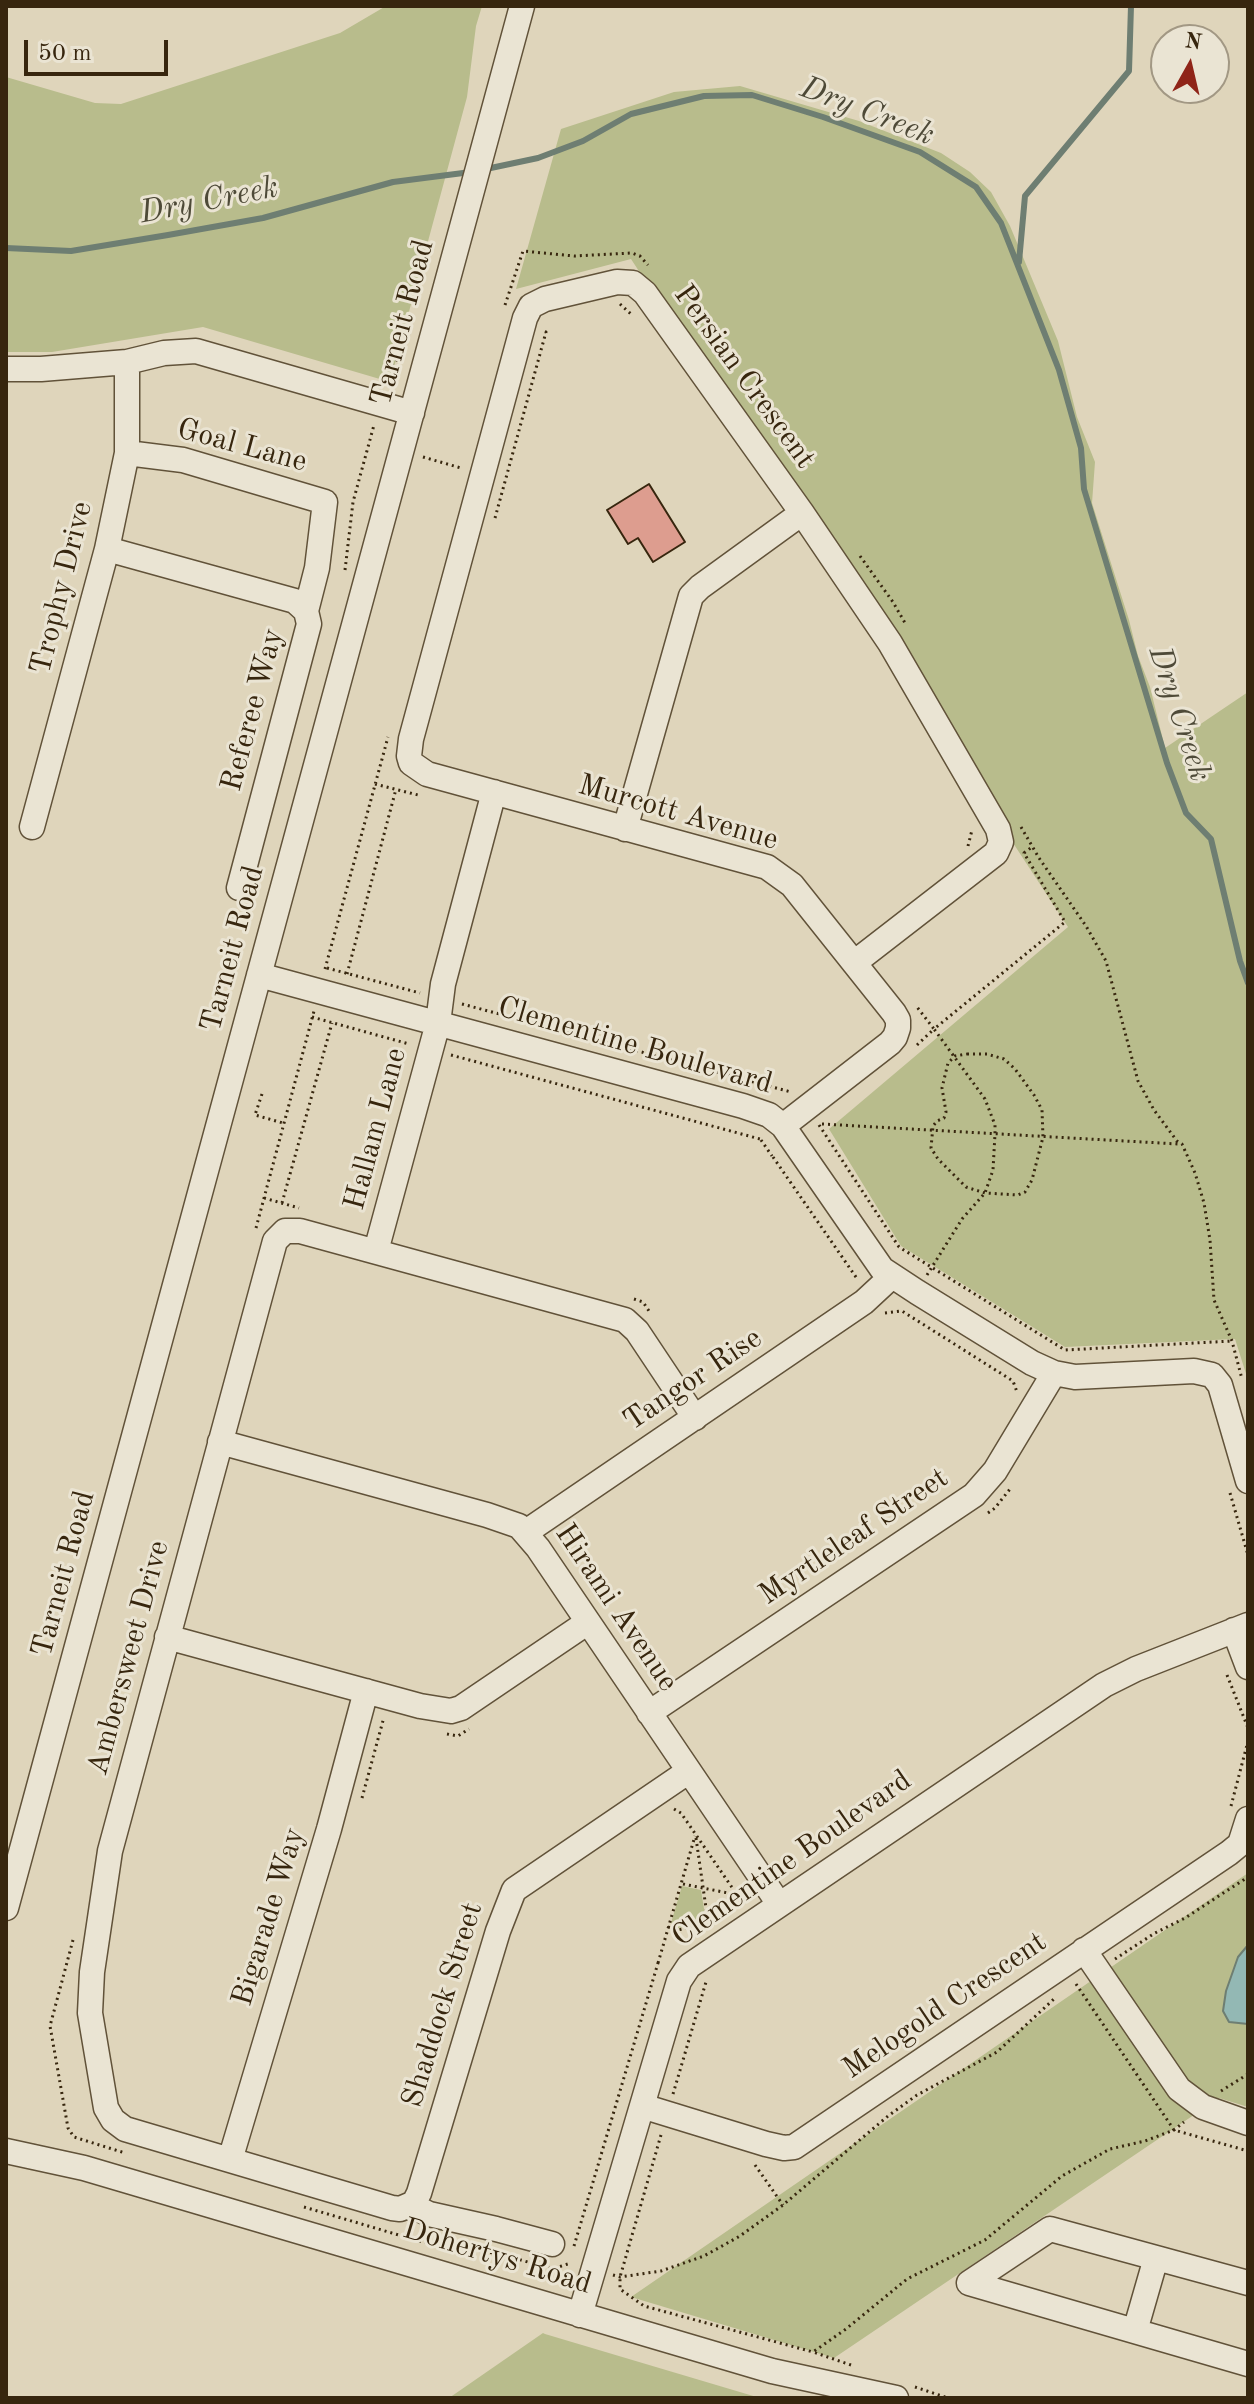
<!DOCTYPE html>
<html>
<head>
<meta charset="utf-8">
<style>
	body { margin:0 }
	#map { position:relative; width:1254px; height:2404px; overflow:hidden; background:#dfd5bb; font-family:"Old Standard TT",serif }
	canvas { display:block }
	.frame { position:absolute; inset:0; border:8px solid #37260e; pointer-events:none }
	.north { position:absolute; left:1150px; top:24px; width:80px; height:80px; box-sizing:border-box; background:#eae4d3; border:2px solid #a29884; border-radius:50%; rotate:8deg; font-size:22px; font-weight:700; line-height:32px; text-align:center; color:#37260e }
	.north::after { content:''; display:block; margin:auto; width:28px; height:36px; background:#8f2418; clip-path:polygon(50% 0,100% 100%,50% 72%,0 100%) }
	.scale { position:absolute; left:24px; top:40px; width:144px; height:36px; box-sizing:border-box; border:4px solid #37260e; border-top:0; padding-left:10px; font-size:24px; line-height:28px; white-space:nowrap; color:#37260e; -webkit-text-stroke:6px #eae4d3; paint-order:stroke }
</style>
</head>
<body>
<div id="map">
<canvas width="1254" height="2404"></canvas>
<div class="frame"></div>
<div class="north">N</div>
<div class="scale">50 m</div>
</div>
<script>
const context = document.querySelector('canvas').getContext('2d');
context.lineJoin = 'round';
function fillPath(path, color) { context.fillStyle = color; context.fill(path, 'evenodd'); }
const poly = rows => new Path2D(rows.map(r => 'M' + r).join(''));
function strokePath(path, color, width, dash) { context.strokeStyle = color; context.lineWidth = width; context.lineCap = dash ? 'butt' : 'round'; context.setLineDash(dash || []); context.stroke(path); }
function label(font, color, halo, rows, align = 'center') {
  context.font = font + ' "Old Standard TT",serif'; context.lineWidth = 6; context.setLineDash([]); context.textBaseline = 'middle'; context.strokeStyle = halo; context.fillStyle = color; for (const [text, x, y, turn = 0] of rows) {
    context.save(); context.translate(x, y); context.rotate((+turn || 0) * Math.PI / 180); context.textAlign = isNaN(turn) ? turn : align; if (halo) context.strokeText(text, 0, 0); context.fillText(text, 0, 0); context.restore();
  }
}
fillPath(poly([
	[386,6,482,6,476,26,467,97,390,382,203,327,52,352,6,352,6,77,95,103,121,104,340,33],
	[740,86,859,121,941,153,970,172,991,192,1010,226,1058,341,1077,417,1095,462,1092,503,1129,620,1138,656,1150,687,1165,748,1248,692,1248,1380,1235,1339,1065,1347,901,1246,829,1129,1068,927,631,259,516,289,561,129,674,92],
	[1248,1873,1248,2107,1219,2098,834,2358,631,2297],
	[682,1886,701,1890,705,1915,689,1926,678,1928,671,1923],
	[543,2333,545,2334,760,2398,449,2398]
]), '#b8bc8c');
const water = poly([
	[1248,1945,1248,2024,1229,2022,1223,2011,1226,1991,1238,1957,1248,1945]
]);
fillPath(water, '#93b8b4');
strokePath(water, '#6e7e72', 2);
strokePath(poly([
	[486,169,538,158,583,141,631,114,704,96,752,95,823,117,920,152,976,187,1001,223,1059,370,1081,448,1084,489,1167,763,1186,813,1211,839,1240,961,1248,983],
	[6,248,71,251,168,235,263,218,393,182,471,172],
	[1019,262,1025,196,1129,71,1131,6]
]), '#6e7e72', 6);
const building = poly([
	[649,484,685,542,653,562,638,538,628,544,607,510,649,484]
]);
fillPath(building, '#dd9d8f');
strokePath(building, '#37260e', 2);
const minor = poly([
	[6,369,41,369,127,362,164,353,196,351,412,413],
	[127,453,183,460,325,502,317,568,306,611],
	[107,549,295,601,306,611,309,624,239,888],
	[32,827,107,549,127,453,127,362],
	[625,829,691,596,700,587,802,513],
	[259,975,743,1106,769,1115,783,1126,882,1269,917,1292,1032,1363,1054,1373,1075,1377,1194,1371,1212,1375,1220,1385,1248,1481],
	[783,1126,890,1043,895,1037,898,1028,898,1020,894,1013,792,885,767,867,427,774,411,763,409,756,411,739,525,318,531,306,545,299,617,282,633,283,645,293,802,513,890,643,998,829,1001,842,996,853,854,963],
	[376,1251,438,1023,443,984,494,792],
	[220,1442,487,1515,519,1526,538,1548,779,1904],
	[526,1532,864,1302,892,1276],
	[1234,1630,1248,1667],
	[167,1637,420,1706,451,1711,461,1708,588,1622],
	[649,1713,974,1495,995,1471,1054,1373],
	[6,1908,522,6],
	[1084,1950,1179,2089,1203,2107,1248,2123],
	[642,2106,766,2144,784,2148,794,2147,1229,1853,1240,1844,1248,1819],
	[6,2151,84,2168,772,2371,896,2398],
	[230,2160,329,1829,366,1691],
	[414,2203,400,2209,392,2208,125,2129,113,2120,106,2108,90,2013,92,1972,110,1851,275,1241,285,1231,300,1231,625,1320,637,1331,695,1418],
	[414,2203,419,2193,498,1931,514,1890,689,1771],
	[414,2203,419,2209,429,2214,496,2229,552,2244],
	[1248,2283,1050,2229,969,2283,1248,2364],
	[580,2315,679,1981,689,1966,1104,1685,1136,1669,1248,1625],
	[1135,2331,1156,2258]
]);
strokePath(minor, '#615239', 27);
strokePath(poly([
	[620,304,632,315],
	[505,305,523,251,574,256,632,253,640,256,648,265],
	[386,383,410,332],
	[423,457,461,468],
	[495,518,546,332,542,331],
	[860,556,893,602,905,623],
	[345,570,353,502,374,425],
	[375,784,418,795],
	[1021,827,1039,858,1086,926,1106,961,1138,1081,1154,1110,1177,1141,1182,1144,1195,1173,1204,1203,1210,1240,1214,1300,1232,1341,1242,1379],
	[968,846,972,830],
	[327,968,420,993],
	[325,969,388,737],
	[347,974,396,789],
	[462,1004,791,1092],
	[312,1017,409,1044],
	[917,1045,934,1029,917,1007],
	[967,1054,987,1054,1004,1059,1015,1069,1034,1095,1042,1110,1043,1137,1032,1180,1025,1192,1018,1195,985,1193,966,1187,938,1159,931,1148,933,1126,937,1121,944,1118,946,1112,942,1088,948,1063,955,1056,967,1054],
	[451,1055,760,1139],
	[262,1094,255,1115,283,1123],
	[822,1124,1178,1144],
	[819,1125,899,1247,1065,1350,1232,1341],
	[761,1140,772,1156],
	[773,1157,858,1280],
	[264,1198,299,1208],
	[282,1203,332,1023],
	[256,1228,314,1011],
	[927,1275,962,1219,985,1193,993,1170,995,1134,995,1125,985,1099,934,1029,1065,922,1024,853,1032,847],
	[634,1299,643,1302,649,1311],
	[885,1313,902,1311,1013,1381,1017,1392],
	[1230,1493,1248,1555],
	[988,1513,995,1508,1010,1489],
	[1227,1675,1248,1728],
	[447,1734,458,1736,469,1729],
	[362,1798,384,1717],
	[1231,1806,1248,1741],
	[674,1809,681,1813,742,1902],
	[696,1838,707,1915],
	[683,1884,738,1895],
	[668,1927,678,1930,691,1927,737,1896],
	[73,1940,50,2026,68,2128,74,2137,125,2153],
	[1115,1959,1155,1933,1185,1918,1248,1877],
	[658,1963,695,1836],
	[1076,1984,1174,2130,1248,2151],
	[1221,2091,1248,2074],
	[673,2094,706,1982],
	[661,2135,620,2277,620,2289,644,2306,813,2352],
	[755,2165,783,2205],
	[304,2207,419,2241,499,2254],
	[574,2246,658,1963,662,1964],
	[514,2258,552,2269,571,2263],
	[613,2275,620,2277,661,2271,704,2256,740,2236,783,2205,888,2116,917,2095,997,2052,1055,1998],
	[851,2365,813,2352,846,2329,907,2279,985,2240,1062,2176,1110,2149,1145,2141,1174,2130,1184,2122],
	[915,2387,948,2398]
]), '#37260e', 3, [2, 4]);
strokePath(minor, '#eae4d3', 24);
label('30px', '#37260e', '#eae4d3', [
	["Tarneit Road",403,323,-75],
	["Persian Crescent",744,377,54],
	["Goal Lane",242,446,15],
	["Trophy Drive",62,588,-76],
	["Referee Way",253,710,-75],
	["Murcott Avenue",678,813,16],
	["Tarneit Road",233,949,-75],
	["Clementine Boulevard",635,1046,16],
	["Hallam Lane",376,1129,-75],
	["Tangor Rise",693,1380,-34],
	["Myrtleleaf Street",854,1537,-34],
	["Tarneit Road",64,1574,-75],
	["Hirami Avenue",616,1608,56],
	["Ambersweet Drive",129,1658,-75],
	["Clementine Boulevard",792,1859,-35],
	["Bigarade Way",269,1917,-73],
	["Shaddock Street",443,2005,-73],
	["Melogold Crescent",945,2006,-34],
	["Dohertys Road",497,2257,17]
]);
label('italic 32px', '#4e4a38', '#eae4d3', [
	["Dry Creek",867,112,21],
	["Dry Creek",209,201,-11],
	["Dry Creek",1179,714,72]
]);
</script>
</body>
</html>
